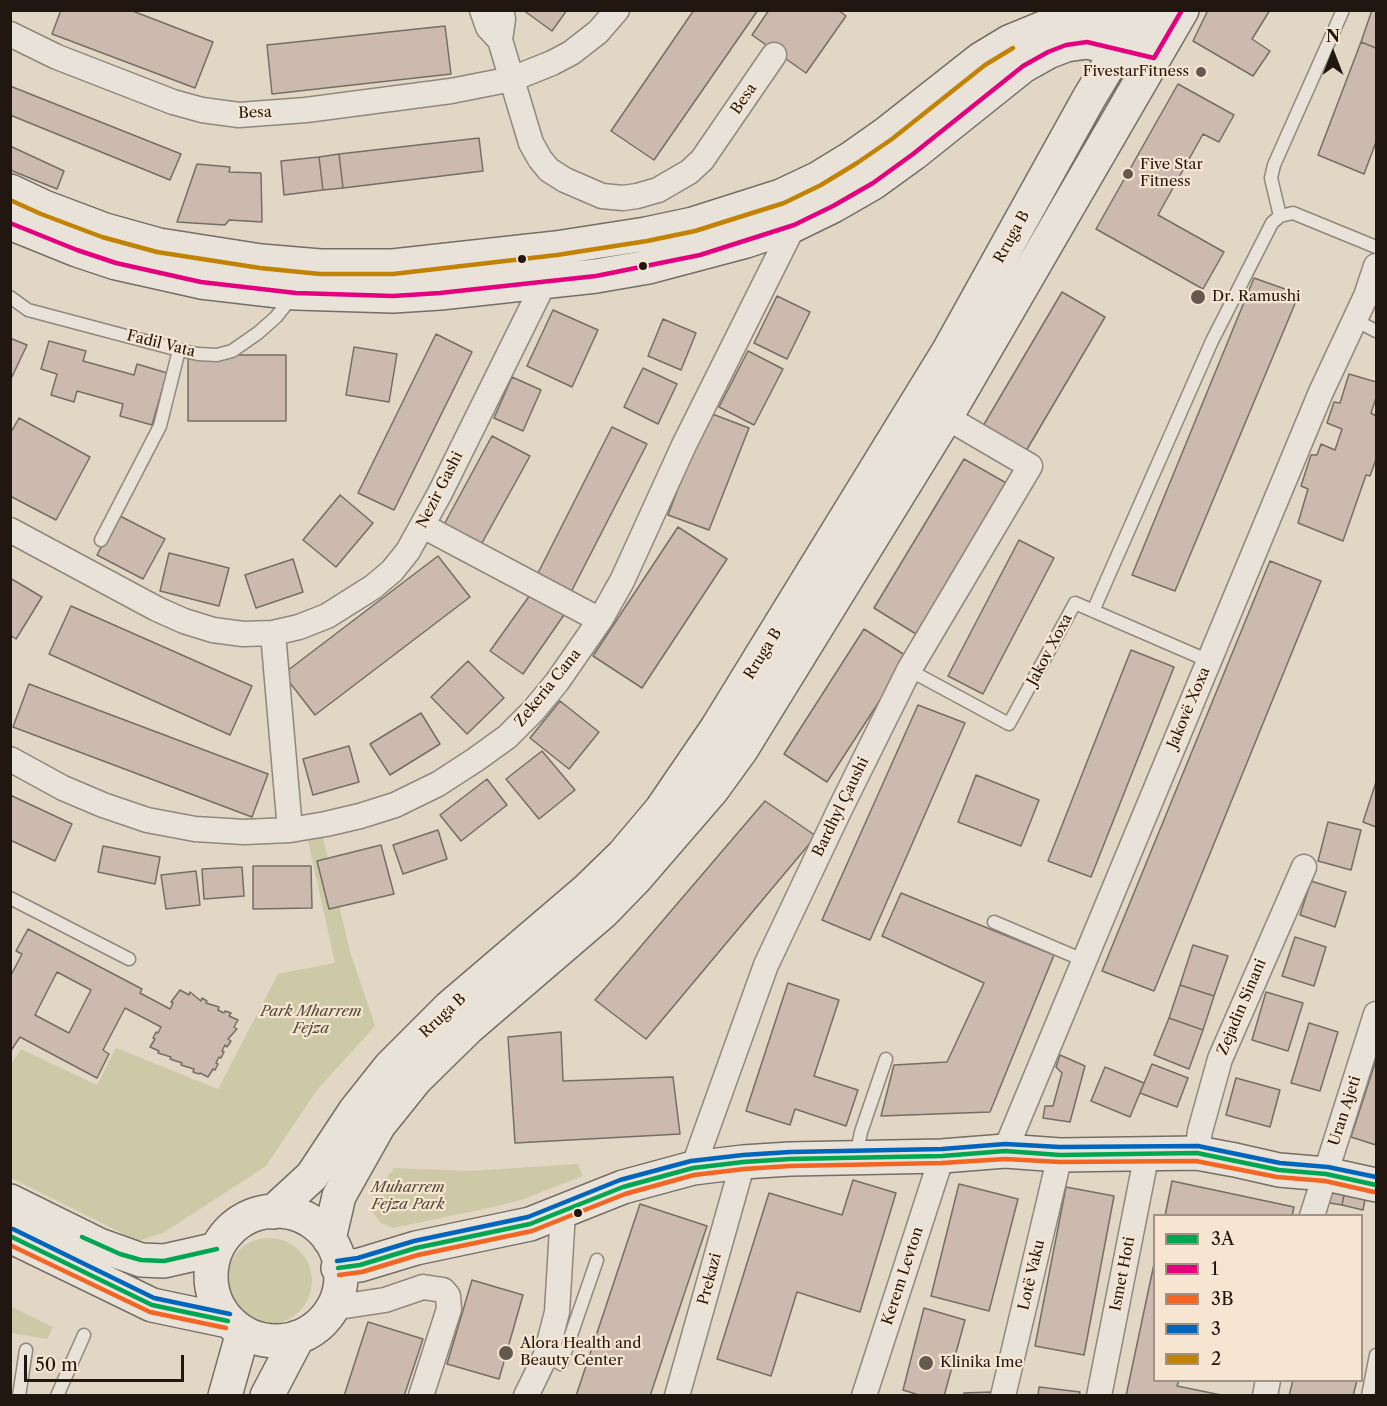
<!DOCTYPE html>
<html>
<head>
<meta charset="utf-8">
<style>
	body { margin:0 }
	#map { position:relative; width:1387px; height:1406px; overflow:hidden; background:#e2d6c5; font-family:"Libre Caslon Text",serif }
	canvas { display:block }
	.frame { position:absolute; inset:0; border:12px solid #211610; pointer-events:none }
	.legend { position:absolute; left:1153px; top:1214px; width:210px; height:168px; box-sizing:border-box; background:#f5e5d1; border:2px solid #a09284; margin:0; padding:8px 10px; list-style:none; font-size:18px; color:#211610 }
	.legend li { display:flex; align-items:center; gap:12px; height:30px }
	.legend b { width:30px; border:2px solid #a09284 }
	.north { position:absolute; left:1303px; top:24px; width:60px; height:60px; -webkit-text-stroke:4px #f5e5d1; paint-order:stroke; rotate:0deg; font-size:16px; font-weight:700; line-height:24px; text-align:center; color:#211610 }
	.north::after { content:''; display:block; margin:auto; width:21px; height:27px; background:#211610; clip-path:polygon(50% 0,100% 100%,50% 72%,0 100%) }
	.scale { position:absolute; left:24px; top:1355px; width:160px; height:27px; box-sizing:border-box; border:3px solid #211610; border-top:0; padding-left:8px; font-size:18px; line-height:21px; white-space:nowrap; color:#211610; -webkit-text-stroke:4px #f5e5d1; paint-order:stroke }
</style>
</head>
<body>
<div id="map">
<canvas width="1387" height="1406"></canvas>
<div class="frame"></div>
<ul class="legend">
<li><b style="height:8px;background:#00a651"></b>3A</li>
<li><b style="height:8px;background:#e5007d"></b>1</li>
<li><b style="height:8px;background:#f26522"></b>3B</li>
<li><b style="height:8px;background:#0065bd"></b>3</li>
<li><b style="height:8px;background:#c28204"></b>2</li>
</ul>
<div class="north">N</div>
<div class="scale">50 m</div>
</div>
<script>
const context = document.querySelector('canvas').getContext('2d');
context.lineJoin = 'round';
function fillPath(path, color) { context.fillStyle = color; context.fill(path, 'evenodd'); }
const poly = rows => new Path2D(rows.map(r => 'M' + r).join(''));
function strokePath(path, color, width, dash) { context.strokeStyle = color; context.lineWidth = width; context.lineCap = dash ? 'butt' : 'round'; context.setLineDash(dash || []); context.stroke(path); }
function label(font, color, halo, rows, align = 'center') {
  context.font = font + ' "Libre Caslon Text",serif'; context.lineWidth = 4.5; context.setLineDash([]); context.textBaseline = 'middle'; context.strokeStyle = halo; context.fillStyle = color; for (const [text, x, y, turn = 0] of rows) {
    context.save(); context.translate(x, y); context.rotate((+turn || 0) * Math.PI / 180); context.textAlign = isNaN(turn) ? turn : align; if (halo) context.strokeText(text, 0, 0); context.fillText(text, 0, 0); context.restore();
  }
}
fillPath(poly([
	[322,834,351,955,375,1026,317,1090,266,1166,163,1233,138,1241,11,1178,10,1066,21,1049,97,1085,116,1048,218,1089,278,974,335,963,307,836],
	[578,1164,583,1176,521,1200,493,1207,393,1228,381,1223,371,1210,374,1194,394,1168,469,1171],
	'226 1281a43 43 0 1 1 86 0a43 43 0 1 1-86 0Z',
	[10,1306,53,1327,47,1339,11,1333]
]), '#cdc9a7');
const building = poly([
	[61,10,130,10,213,42,195,88,52,34,61,10],
	[523,10,567,10,552,31,523,10],
	[694,10,758,10,654,160,611,131,694,10],
	[769,10,838,10,846,16,806,73,752,35,769,10],
	[1208,10,1270,10,1252,39,1270,51,1253,76,1193,41,1208,10],
	[1372,10,1376,10,1376,48,1361,42,1372,10],
	[445,26,451,74,272,94,267,45,445,26],
	[1361,42,1376,48,1376,142,1364,174,1318,155,1361,42],
	[1178,84,1234,115,1219,142,1203,134,1158,215,1224,252,1203,289,1096,229,1178,84],
	[10,86,181,154,170,180,10,115,10,86],
	[479,138,483,171,343,188,339,154,479,138],
	[10,146,64,171,57,189,10,170,10,146],
	[339,154,343,188,323,190,319,157,339,154],
	[319,157,323,190,284,195,281,161,319,157],
	[197,164,230,167,229,172,261,173,262,222,229,220,225,225,177,222,197,164],
	[1254,278,1299,294,1175,591,1132,575,1254,278],
	[1062,292,1105,317,1026,451,983,426,1062,292],
	[777,296,810,312,787,359,754,343,777,296],
	[553,310,598,330,572,387,527,366,553,310],
	[663,319,696,333,681,370,648,356,663,319],
	[436,334,472,352,394,510,358,493,436,334],
	[10,338,27,345,10,381,10,338],
	[49,341,86,351,83,361,134,375,137,364,167,373,152,425,120,416,123,404,77,391,74,402,51,395,57,374,41,369,49,341],
	[354,347,397,354,389,402,346,395,354,347],
	[748,351,783,369,754,425,719,407,748,351],
	[188,355,286,355,286,421,188,421,188,355],
	[643,368,677,384,658,424,624,407,643,368],
	[1349,374,1376,382,1376,398,1371,413,1376,416,1376,459,1370,476,1366,475,1343,541,1298,523,1308,489,1301,486,1311,455,1317,455,1321,444,1335,450,1342,429,1327,423,1334,402,1340,403,1349,374],
	[512,377,541,390,523,431,494,418,512,377],
	[707,412,749,428,709,530,668,515,707,412],
	[19,418,90,457,56,520,10,496,10,434,19,418],
	[612,427,647,444,568,598,534,581,612,427],
	[492,436,530,456,477,552,440,532,492,436],
	[964,459,1008,484,916,634,874,608,964,459],
	[340,495,373,523,336,567,303,540,340,495],
	[118,515,165,539,143,579,97,555,118,515],
	[678,527,727,559,642,688,593,656,678,527],
	[1019,540,1054,558,983,694,948,676,1019,540],
	[169,553,229,568,219,606,160,591,169,553],
	[438,556,470,597,315,715,283,674,438,556],
	[293,559,303,592,256,608,245,575,293,559],
	[1270,561,1321,581,1154,991,1102,971,1270,561],
	[10,578,42,597,16,639,10,635,10,578],
	[530,595,566,612,523,674,490,651,530,595],
	[71,606,252,686,230,735,49,654,71,606],
	[864,629,908,657,827,782,784,754,864,629],
	[1131,650,1174,667,1091,877,1048,861,1131,650],
	[468,661,504,698,467,734,431,697,468,661],
	[29,684,268,774,252,817,13,727,29,684],
	[560,701,599,732,569,769,530,738,560,701],
	[918,705,965,723,870,940,822,920,918,705],
	[421,713,440,744,390,775,370,744,421,713],
	[349,746,359,782,313,795,303,759,349,746],
	[542,751,575,790,539,819,506,779,542,751],
	[976,775,1039,800,1021,846,958,822,976,775],
	[487,779,507,805,461,841,440,815,487,779],
	[1376,782,1376,827,1363,822,1376,782],
	[10,795,72,824,55,861,10,840,10,795],
	[765,801,816,836,646,1039,595,1000,765,801],
	[1328,822,1361,830,1351,870,1318,861,1328,822],
	[438,830,447,859,403,874,393,845,438,830],
	[381,845,394,894,329,909,317,861,381,845],
	[103,846,160,857,155,884,98,872,103,846],
	[253,866,311,866,312,908,253,909,253,866],
	[242,867,244,896,204,899,202,869,242,867],
	[196,871,200,905,166,909,161,875,196,871],
	[1311,881,1346,892,1335,927,1300,915,1311,881],
	[901,893,1054,955,990,1112,881,1116,894,1065,947,1062,984,983,882,936,901,893],
	[28,929,142,989,140,993,170,1009,173,1003,171,1002,180,990,189,995,190,992,201,1001,202,998,207,1001,206,1003,219,1007,218,1010,224,1013,225,1011,231,1013,229,1016,238,1020,234,1027,237,1029,228,1039,231,1041,227,1047,225,1045,222,1051,224,1052,221,1058,219,1057,216,1063,218,1064,215,1070,213,1069,208,1077,200,1073,199,1074,193,1072,194,1069,181,1065,182,1063,170,1059,171,1057,158,1053,159,1051,150,1047,155,1039,153,1038,156,1032,158,1033,161,1027,125,1008,103,1050,109,1054,97,1078,20,1037,10,1052,10,977,22,954,16,951,28,929],
	[57,972,91,990,69,1033,35,1015,57,972],
	[1295,937,1326,947,1314,986,1282,976,1295,937],
	[1193,945,1228,956,1214,996,1180,985,1193,945],
	[788,983,839,1000,814,1076,858,1090,846,1126,795,1109,790,1125,746,1111,788,983],
	[1180,985,1214,996,1203,1030,1169,1018,1180,985],
	[1266,992,1303,1003,1288,1051,1252,1040,1266,992],
	[1169,1018,1203,1030,1189,1069,1154,1055,1169,1018],
	[1309,1023,1338,1032,1320,1091,1291,1083,1309,1023],
	[561,1032,563,1081,673,1077,680,1134,515,1143,508,1037,561,1032],
	[1060,1055,1085,1066,1070,1122,1043,1118,1045,1106,1053,1106,1062,1073,1056,1067,1060,1055],
	[1376,1060,1376,1145,1351,1137,1376,1060],
	[1152,1064,1188,1078,1177,1107,1140,1093,1152,1064],
	[1105,1067,1144,1083,1130,1117,1091,1101,1105,1067],
	[1236,1078,1280,1090,1270,1127,1226,1115,1236,1078],
	[853,1180,896,1193,860,1312,797,1292,771,1376,717,1359,769,1193,842,1215,853,1180],
	[1172,1181,1294,1207,1292,1216,1165,1216,1172,1181],
	[959,1184,1018,1199,989,1311,931,1296,959,1184],
	[1327,1186,1345,1190,1342,1205,1324,1202,1327,1186],
	[1066,1187,1114,1196,1084,1355,1035,1346,1066,1187],
	[1345,1190,1366,1194,1363,1210,1342,1205,1345,1190],
	[640,1204,707,1226,650,1396,576,1396,640,1204],
	[1154,1264,1154,1380,1179,1380,1177,1386,1226,1396,1126,1396,1154,1264],
	[472,1280,523,1295,499,1379,447,1364,472,1280],
	[924,1308,965,1320,944,1396,922,1396,903,1390,924,1308],
	[368,1322,423,1339,404,1396,344,1396,368,1322],
	[1293,1380,1357,1380,1353,1396,1289,1396,1293,1380],
	[1039,1387,1080,1392,1079,1396,1038,1396,1039,1387],
	[991,1392,991,1396,964,1396,964,1393,991,1392]
]);
fillPath(building, '#cdbaae');
strokePath(building, '#756e65', 1.5);
const lane = poly([
	[1280,216,1271,178,1274,165,1343,10],
	[10,297,28,310,179,350,198,354,217,355,232,351,258,333,276,317,292,297],
	[1355,320,1376,331],
	[101,540,160,426,179,350],
	[1093,611,1212,341,1272,223,1280,216,1293,213,1376,247],
	[909,670,1009,724,1075,603,1209,661],
	[10,898,129,959],
	[994,922,1083,960],
	[856,1156,861,1132,886,1059],
	[546,1355,561,1364,597,1260],
	[19,1396,26,1350],
	[57,1396,84,1335],
	[1368,1396,1376,1355]
]);
const street = poly([
	[482,10,488,27,500,40,531,143,540,159,549,170,565,180,602,196,623,198,637,196,658,190,689,172,702,160,774,55],
	[10,34,57,57,173,102,202,110,239,115,306,110,451,91,512,79,552,63,571,53,598,32,617,10],
	[500,40,503,19,501,10],
	[423,526,600,620],
	[10,530,157,609,184,621,213,630,243,634,273,633,299,627,327,616,373,587,392,571,408,551,440,493,544,283],
	[273,633,290,830],
	[10,759,63,788,103,805,147,820,195,829,244,832,290,830,326,824,360,816,395,805,438,784,475,760,507,737,533,711,557,682,600,620,622,581,684,445,794,225],
	[1005,1151,1321,392,1366,296,1376,266],
	[1197,1153,1200,1131,1220,1059,1304,867],
	[693,1168,766,965,840,809,909,670,1030,466,946,417],
	[1312,1216,1376,1014],
	[332,1308,385,1300,423,1287,443,1290,448,1296,449,1309,421,1396],
	[526,1396,546,1355,557,1312,563,1212],
	[677,1396,743,1162],
	[864,1396,942,1156],
	[1003,1396,1060,1155],
	[1099,1396,1147,1153],
	[1265,1396,1268,1380]
]);
const secondary = poly([
	[10,191,44,207,105,230,159,245,261,261,320,266,393,266,556,248,646,234,693,224,781,196,817,179,853,157,887,133,981,59,1009,42,1043,28,1068,20,1096,16,1155,25],
	[10,223,77,250,116,263,201,282,296,293,393,296,440,293,596,276,648,267,746,241,794,225,833,206,873,183,913,154,1023,66,1048,52,1066,45,1087,42,1139,54],
	[10,1201,99,1245,141,1260,164,1261,217,1249],
	'211 1276a65 65 0 1 1 130 0a65 65 0 1 1-130 0Z',
	[273,1212,312,1176,355,1111,390,1067,450,1007,587,890,623,855,661,810,717,728,948,352,1089,98,1142,10],
	[10,1236,152,1305,228,1321],
	[329,1239,339,1196,379,1125,416,1079,469,1027,603,912,636,878,712,790,741,750,946,417,1182,10],
	[338,1268,360,1265,416,1248,530,1224,623,1187,693,1168,743,1162,790,1159,942,1156,1005,1151,1060,1155,1197,1153,1235,1160,1279,1170,1326,1174,1376,1185],
	[225,1396,243,1332],
	[267,1396,298,1337]
]);
strokePath(lane, '#90877d', 15);
strokePath(street, '#90877d', 27);
strokePath(secondary, '#756e65', 36);
strokePath(lane, '#e8e2d9', 12);
strokePath(street, '#e8e2d9', 24);
strokePath(secondary, '#e8e2d9', 33);
strokePath(poly([
	[10,1236,152,1305,228,1321],
	[82,1237,120,1254,141,1260,164,1261,217,1249],
	[338,1268,360,1265,416,1248,530,1224,623,1187,693,1168,743,1162,790,1159,942,1156,1005,1151,1060,1155,1197,1153,1279,1170,1326,1174,1376,1185]
]), '#00a651', 4.5);
strokePath(poly([
	[10,223,77,250,116,263,201,282,296,293,393,296,440,293,596,276,700,255,794,225,833,206,873,183,913,154,1023,66,1048,52,1066,45,1087,42,1154,58,1182,10]
]), '#e5007d', 4.5);
strokePath(poly([
	[10,1245,150,1312,226,1328],
	[339,1275,362,1272,418,1255,532,1231,625,1194,694,1175,744,1169,790,1166,942,1163,1005,1159,1060,1162,1196,1161,1277,1177,1325,1181,1374,1192]
]), '#f26522', 4.5);
strokePath(poly([
	[13,1229,154,1298,230,1314],
	[337,1261,358,1258,414,1241,528,1217,620,1180,691,1161,743,1155,790,1152,942,1149,1005,1144,1060,1147,1198,1146,1280,1163,1328,1167,1376,1177]
]), '#0065bd', 4.5);
strokePath(poly([
	[10,200,41,214,102,237,157,252,260,268,320,274,393,274,557,255,647,241,695,231,784,203,821,185,857,163,892,139,985,65,1013,48]
]), '#c28204', 4.5);
for (const [x, y, r, color] of [
	[1201,72,6,"#65594f"],
	[1128,174,6,"#65594f"],
	[522,259,5,"#211610"],
	[643,266,5,"#211610"],
	[1198,297,8,"#65594f"],
	[578,1213,5,"#211610"],
	[506,1353,8,"#65594f"],
	[926,1363,8,"#65594f"]
]) { const dot = new Path2D(); dot.arc(x, y, r, 0, 2 * Math.PI); context.fillStyle = color; context.fill(dot); strokePath(dot, '#f5e5d1', 2); }
label('15px', '#211610', '#f5e5d1', [
	["FivestarFitness",1189,72,"right"],
	["Five Star",1140,165],
	["Fitness",1140,182],
	["Dr. Ramushi",1212,297],
	["Alora Health and",520,1344],
	["Beauty Center",520,1361],
	["Klinika Ime",940,1363]
], 'left');
label('15px', '#211610', '#f5e5d1', [
	["Besa",744,99,-56],
	["Besa",255,113,-2],
	["Rruga B",1012,237,-61],
	["Fadil Vata",161,344,14],
	["Nezir Gashi",440,490,-63],
	["Jakov Xoxa",1050,650,-62],
	["Rruga B",763,654,-58],
	["Zekeria Cana",548,688,-51],
	["Jakovë Xoxa",1189,708,-67],
	["Bardhyl Çaushi",841,807,-64],
	["Zejadin Sinani",1242,1007,-67],
	["Rruga B",443,1016,-43],
	["Uran Ajeti",1345,1111,-72],
	["Ismet Hoti",1123,1274,-79],
	["Lotë Vaku",1032,1275,-77],
	["Kerem Levton",903,1276,-72],
	["Prekazi",710,1279,-75]
]);
label('italic 15px', '#4f4836', '#f5e5d1', [
	["Park Mharrem",311,1012],
	["Fejza",311,1029],
	["Muharrem",408,1188],
	["Fejza Park",408,1205]
]);
</script>
</body>
</html>
